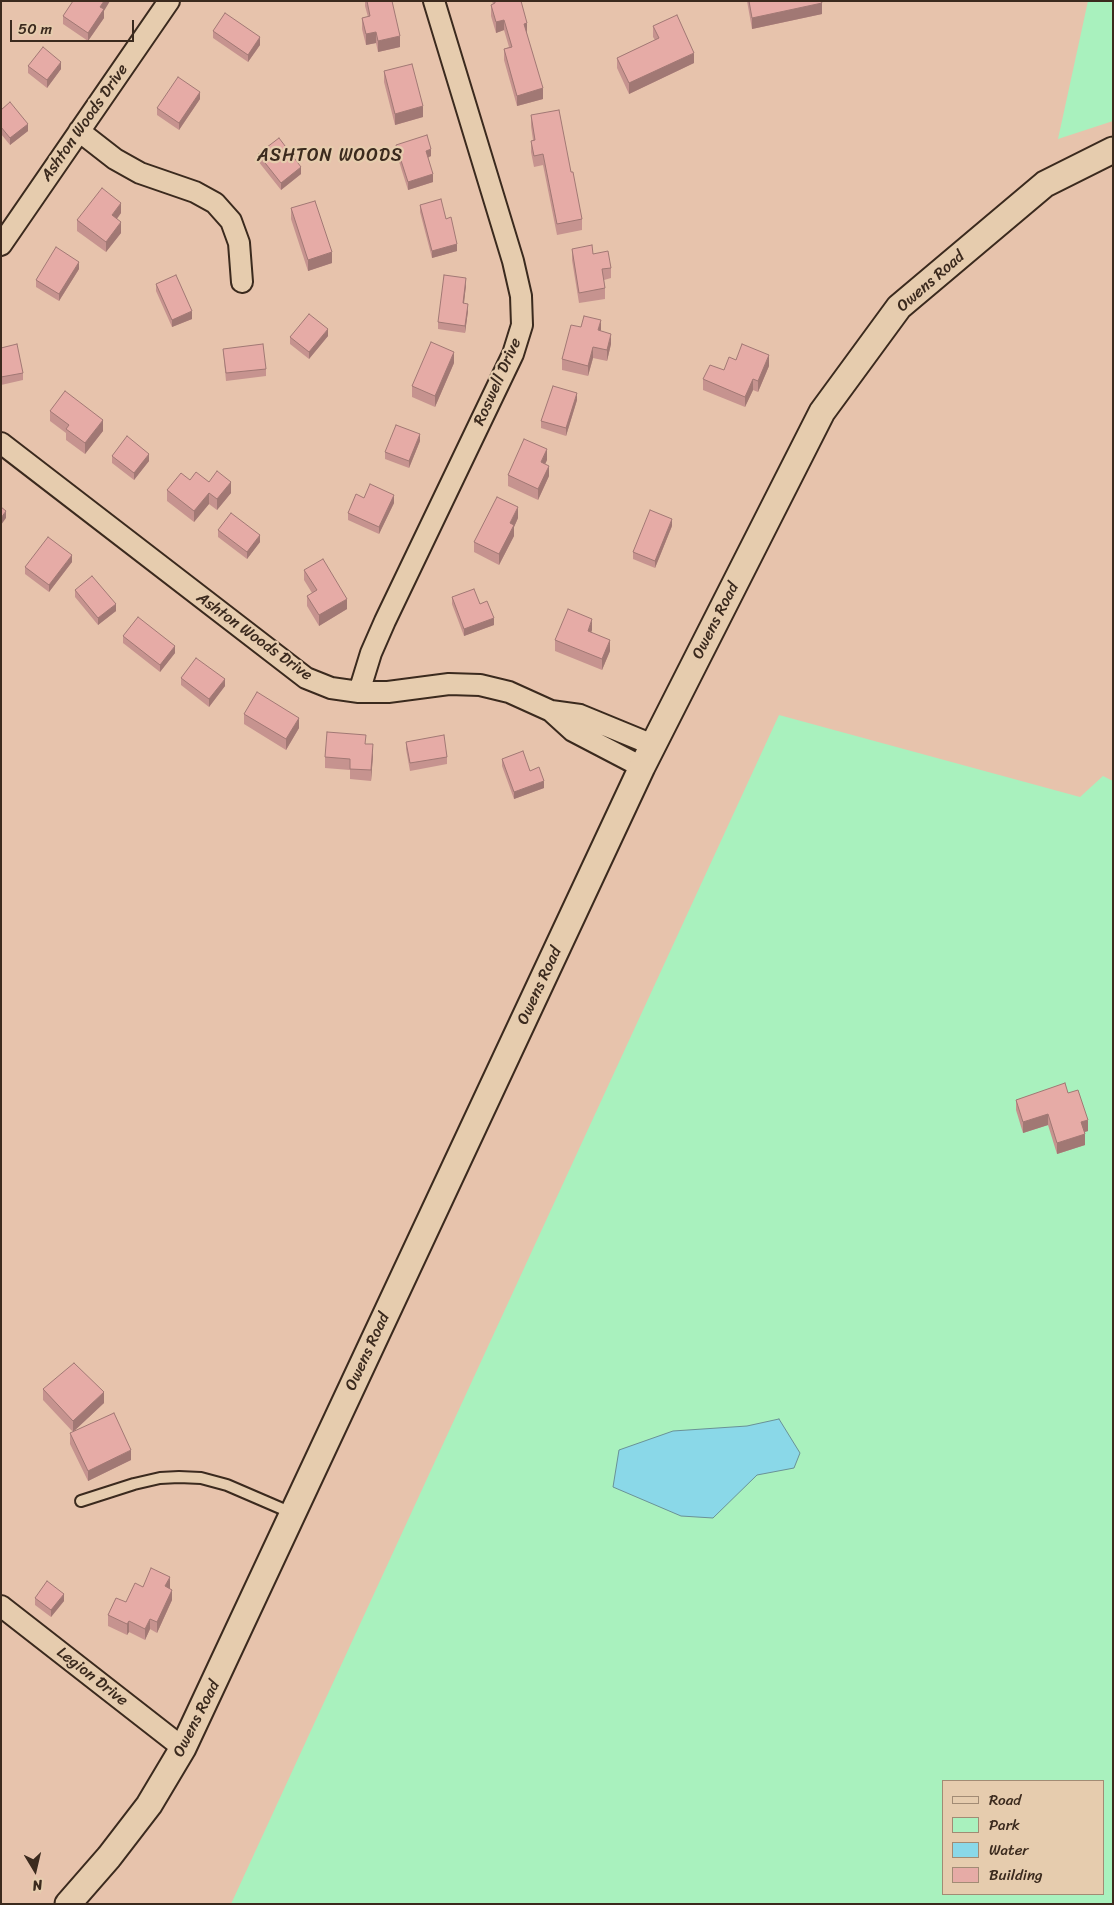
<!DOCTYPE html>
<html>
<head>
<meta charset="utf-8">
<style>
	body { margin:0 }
	#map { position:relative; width:1114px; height:1905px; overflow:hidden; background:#e7c3ac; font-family:Sriracha,sans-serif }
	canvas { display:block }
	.frame { position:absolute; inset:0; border:2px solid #3b2a1e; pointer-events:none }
	.legend { position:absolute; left:942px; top:1780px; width:162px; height:115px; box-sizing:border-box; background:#e6ccae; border:1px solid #a28b74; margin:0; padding:6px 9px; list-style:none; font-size:15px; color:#3b2a1e }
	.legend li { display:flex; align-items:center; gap:10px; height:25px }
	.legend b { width:25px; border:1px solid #a28b74 }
	.north { position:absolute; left:10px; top:1845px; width:50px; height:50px; -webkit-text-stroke:4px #e6ccae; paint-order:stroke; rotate:171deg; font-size:14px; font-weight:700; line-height:20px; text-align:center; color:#3b2a1e }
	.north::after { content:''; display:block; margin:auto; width:18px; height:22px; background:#3b2a1e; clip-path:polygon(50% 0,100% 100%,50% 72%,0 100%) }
	.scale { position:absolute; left:10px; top:20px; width:124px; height:22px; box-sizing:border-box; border:2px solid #3b2a1e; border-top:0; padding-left:6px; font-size:15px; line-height:18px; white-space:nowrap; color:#3b2a1e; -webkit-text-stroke:4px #e6ccae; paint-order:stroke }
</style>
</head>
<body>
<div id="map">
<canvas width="1114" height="1905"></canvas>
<div class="frame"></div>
<ul class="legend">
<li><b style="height:6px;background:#e6ccae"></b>Road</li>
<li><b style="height:14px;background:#a9f1be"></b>Park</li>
<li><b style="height:14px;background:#8ad8e8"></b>Water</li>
<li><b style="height:14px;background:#e6aba6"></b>Building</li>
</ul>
<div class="north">N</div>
<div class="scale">50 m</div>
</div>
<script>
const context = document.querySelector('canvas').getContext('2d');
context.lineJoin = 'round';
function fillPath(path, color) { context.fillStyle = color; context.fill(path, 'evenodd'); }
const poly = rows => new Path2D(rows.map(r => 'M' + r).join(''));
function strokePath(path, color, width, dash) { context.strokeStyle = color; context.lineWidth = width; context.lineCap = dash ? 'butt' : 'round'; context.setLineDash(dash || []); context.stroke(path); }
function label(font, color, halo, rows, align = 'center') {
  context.font = font + ' Sriracha,sans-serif'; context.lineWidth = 4.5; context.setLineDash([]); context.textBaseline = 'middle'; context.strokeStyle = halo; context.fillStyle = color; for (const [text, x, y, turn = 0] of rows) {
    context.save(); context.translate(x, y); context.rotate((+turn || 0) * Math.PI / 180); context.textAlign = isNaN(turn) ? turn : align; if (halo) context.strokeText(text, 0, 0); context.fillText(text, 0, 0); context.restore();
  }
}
fillPath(poly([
	[1088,1,1113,1,1113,121,1058,139],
	[779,715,1080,797,1103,776,1113,781,1113,1904,231,1904],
	[943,1781,1103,1781,1103,1894,943,1894]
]), '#a9f1be');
const water = poly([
	[779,1419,800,1453,794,1468,757,1475,713,1518,681,1516,613,1487,619,1450,673,1431,747,1426,779,1419]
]);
fillPath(water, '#8ad8e8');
strokePath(water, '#6a9297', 1);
const service = poly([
	[81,1501,134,1484,160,1478,179,1477,201,1478,227,1485,292,1513]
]);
const minor = poly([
	[79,131,115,159,140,173,195,192,215,203,231,221,239,243,242,282],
	[1,245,169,1],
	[1,443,306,678,331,688,359,692,388,692,449,684,480,685,509,692,551,711,580,715,653,745],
	[359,692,371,653,385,621,513,354,522,325,521,296,513,261,434,1],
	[551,711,573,731,642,767],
	[1,1606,183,1748]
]);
const tertiary = poly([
	[68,1904,109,1857,149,1805,183,1748,642,767,822,412,899,307,1045,184,1113,150]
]);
strokePath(service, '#3b2a1e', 14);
strokePath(minor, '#3b2a1e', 24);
strokePath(tertiary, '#3b2a1e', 29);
strokePath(service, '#e6ccae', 10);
strokePath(minor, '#e6ccae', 20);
strokePath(tertiary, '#e6ccae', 25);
fillPath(poly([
	[365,1,392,1,400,47,378,52,376,43,366,45,362,29,362,18,368,17,365,6],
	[492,1,521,1,527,34,543,99,517,106,504,60,504,49,509,47,504,30,496,33,491,16,491,5,493,4],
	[747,1,821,1,822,14,752,29],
	[104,11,104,18,88,41,63,24,63,16],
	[653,26,694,63,629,94,617,68,617,58,655,40,653,37],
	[213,31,260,45,248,62,213,38],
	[28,66,61,69,47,88,28,73],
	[384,71,423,117,395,125,384,82],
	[200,99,179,130,157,115,157,108],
	[1,110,28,131,10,145,1,134],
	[531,115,571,172,582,219,582,230,557,235,543,165,534,167,531,152,531,141,533,140,531,126],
	[396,145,431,156,428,158,433,182,408,190,396,152],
	[258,154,301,174,281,190,258,161],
	[420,205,446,219,457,251,432,258,420,212],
	[291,208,332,263,308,271,291,219],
	[121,213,117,219,121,233,106,252,77,231,77,220],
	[572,249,593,254,611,268,611,278,604,280,605,288,605,299,579,303,572,260],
	[79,269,59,301,36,287,36,280],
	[156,284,192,319,172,327,156,291],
	[466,285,464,303,468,311,465,333,438,329,438,322],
	[581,327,601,331,611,344,607,361,593,358,588,376,562,370,562,359],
	[328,336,309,359,290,344,290,337],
	[1,348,23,373,23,380,1,385],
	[223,349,266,369,266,376,226,381],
	[736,360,769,366,758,392,753,390,745,407,703,390,703,379,724,370],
	[454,363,435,407,412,397,412,386],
	[577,400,566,436,541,428,541,421],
	[50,411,103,431,85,454,66,440,66,433,50,421],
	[420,441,409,468,385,459,385,452],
	[112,456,149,461,134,480,112,463],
	[547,460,545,464,549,476,538,500,508,486,508,475],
	[190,480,209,482,231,493,217,510,209,504,194,522,167,501,167,490],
	[364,498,394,503,379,534,348,520,348,513],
	[518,518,514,527,514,536,499,565,474,552,474,542],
	[672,526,655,568,633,559,633,552],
	[218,530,260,542,247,559,218,537],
	[72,562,49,592,25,574,25,567],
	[304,570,347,609,319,626,307,606,307,596,312,593,304,580],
	[75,590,116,611,98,625,75,597],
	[452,597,480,604,494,625,464,636,452,604],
	[592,630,591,632,610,651,602,670,555,651,555,640],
	[123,636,175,653,160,672,123,643],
	[181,678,225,686,209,707,181,685],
	[244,714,299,728,286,750,244,724],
	[406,742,447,757,447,764,410,771,406,749],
	[366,744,373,755,371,781,350,779,350,770,325,768,325,757],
	[502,759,530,771,544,788,514,799,502,766],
	[1068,1093,1088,1131,1084,1132,1085,1145,1057,1154,1048,1125,1023,1133,1016,1110,1016,1100],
	[43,1389,104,1403,73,1432,43,1400],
	[70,1433,131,1460,88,1481,70,1444],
	[143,1587,170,1588,172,1600,157,1633,150,1629,145,1640,129,1632,127,1635,108,1626,108,1615,126,1602],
	[35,1598,64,1601,51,1617,35,1605]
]), '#c6938f');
fillPath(poly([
	[104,1,110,1,104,11,104,18,88,41,88,33,100,7],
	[822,3,822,14,752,29,752,18],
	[504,20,504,30,496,33,496,22],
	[527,23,527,33,524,34,524,24],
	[376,32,376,43,366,45,366,34],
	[400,36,400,47,378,52,378,41],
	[260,37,260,45,248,62,248,55],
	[694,53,694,63,629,94,629,83],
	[61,62,61,69,47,88,47,80],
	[543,88,543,99,517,106,517,96],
	[200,92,200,99,179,130,179,123],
	[423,106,423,117,395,125,395,114],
	[28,124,28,131,10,145,10,138],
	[431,149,431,156,426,158,426,151],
	[301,167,301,174,281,190,281,183],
	[433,174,433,182,408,190,408,182],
	[121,203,121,213,112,225,112,215],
	[121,222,121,233,106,252,106,242],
	[457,244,457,251,432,258,432,251],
	[332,252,332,263,308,271,308,260],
	[79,262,79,269,59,301,59,294],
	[466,278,466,285,463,311,463,303],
	[468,304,468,311,465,333,465,326],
	[192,311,192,319,172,327,172,320],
	[601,320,601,331,598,330],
	[328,329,328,336,309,359,309,352],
	[611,334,611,344,607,361,607,350],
	[593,347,593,358,588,376,588,366],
	[454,352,454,363,435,407,435,396],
	[769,355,769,366,758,392,758,381],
	[753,379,753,390,745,407,745,397],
	[577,393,577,400,566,436,566,428],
	[103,420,103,431,85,454,85,443],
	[420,434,420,441,409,468,409,461],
	[547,449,547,460,541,473,541,462],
	[149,454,149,461,134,480,134,473],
	[549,466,549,476,538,500,538,489],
	[231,482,231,493,217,510,217,499],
	[209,493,209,504,194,522,194,511],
	[394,495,394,503,379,534,379,527],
	[518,507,518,518,514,527,514,536,499,565,499,554,510,523],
	[6,511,6,518,1,525,1,518],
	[672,519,672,526,655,568,655,561],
	[260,535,260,542,247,559,247,552],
	[72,555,72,562,49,592,49,585],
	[347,599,347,609,319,626,319,615],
	[116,604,116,611,98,625,98,618],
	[494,618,494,625,464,636,464,629],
	[592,619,592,630,588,641,588,631],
	[610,640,610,651,602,670,602,659],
	[175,646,175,653,160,672,160,665],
	[225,679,225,686,209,707,209,699],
	[299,718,299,728,286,750,286,739],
	[373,744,373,755,371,781,371,770],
	[544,781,544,788,514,799,514,792],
	[1048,1114,1048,1125,1023,1133,1023,1122],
	[1088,1120,1088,1131,1081,1133,1081,1122],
	[1085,1134,1085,1145,1057,1154,1057,1143],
	[104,1392,104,1403,73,1432,73,1421],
	[131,1450,131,1460,88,1481,88,1471],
	[170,1577,170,1588,165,1597,165,1586],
	[172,1590,172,1600,157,1633,157,1622],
	[64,1594,64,1601,51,1617,51,1610],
	[150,1619,150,1629,145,1640,145,1629],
	[129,1621,129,1632,127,1635,127,1624]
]), '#a17874');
const building = poly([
	[73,1,104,1,100,7,104,9,88,33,63,16,73,1],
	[367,1,392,1,400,36,378,41,376,32,366,34,362,18,370,16,367,1],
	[495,1,521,1,527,23,524,24,543,88,517,96,504,49,512,47,504,20,496,22,491,5,495,3,495,1],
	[749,1,821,1,822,3,752,18,749,1],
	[225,13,260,37,248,55,213,31,225,13],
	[677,15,694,53,629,83,617,58,659,38,653,26,677,15],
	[43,47,61,62,47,80,28,66,43,47],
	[412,64,423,106,395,114,384,71,412,64],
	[178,77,200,92,179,123,157,108,178,77],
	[10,102,28,124,10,138,1,127,1,110,10,102],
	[559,110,571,172,573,172,582,219,557,224,543,154,534,156,531,141,535,140,531,115,559,110],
	[427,135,431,149,426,151,433,174,408,182,396,145,427,135],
	[279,138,301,167,281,183,258,154,279,138],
	[102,188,121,203,112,215,121,222,106,242,77,220,102,188],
	[441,199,446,219,451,217,457,244,432,251,420,205,441,199],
	[315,201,332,252,308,260,291,208,315,201],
	[592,245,593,254,608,251,611,268,602,269,605,288,579,293,572,249,592,245],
	[56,247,79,262,59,294,36,280,56,247],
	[176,275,192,311,172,320,156,284,176,275],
	[444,275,466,278,463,303,468,304,465,326,438,322,444,275],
	[309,314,328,329,309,352,290,337,309,314],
	[584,316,601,320,598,330,611,334,607,350,593,347,588,366,562,359,571,325,581,327,584,316],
	[431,342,454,352,435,396,412,386,431,342],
	[17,344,23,373,1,377,1,348,17,344],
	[263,344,266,369,226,373,223,349,263,344],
	[742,344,769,355,758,381,753,379,745,397,703,379,710,365,724,370,729,357,736,360,742,344],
	[553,386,577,393,566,428,541,421,553,386],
	[65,391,103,420,85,443,66,429,69,425,50,411,65,391],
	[396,425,420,434,409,461,385,452,396,425],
	[127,436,149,454,134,473,112,456,127,436],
	[524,439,547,449,541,462,549,466,538,489,508,475,524,439],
	[217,471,231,482,217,499,209,493,194,511,167,490,181,473,190,480,196,472,209,482,217,471],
	[370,484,394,495,379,527,348,513,356,494,364,498,370,484],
	[497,497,518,507,510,523,514,525,499,554,474,542,497,497],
	[1,507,6,511,1,518,1,507],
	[650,510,672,519,655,561,633,552,650,510],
	[231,513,260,535,247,552,218,530,231,513],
	[48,537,72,555,49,585,25,567,48,537],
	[323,559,347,599,319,615,307,596,317,590,304,570,323,559],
	[92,576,116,604,98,618,75,590,92,576],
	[474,589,480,604,487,601,494,618,464,629,452,597,474,589],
	[568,609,592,619,588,631,610,640,602,659,555,640,568,609],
	[138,617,175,646,160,665,123,636,138,617],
	[196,658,225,679,209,699,181,678,196,658],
	[257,692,299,718,286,739,244,714,257,692],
	[327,732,366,735,365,744,373,744,371,770,350,769,350,759,325,757,327,732],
	[444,735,447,757,410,763,406,742,444,735],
	[523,751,530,771,539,767,544,781,514,792,502,759,523,751],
	[1065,1083,1068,1093,1078,1090,1088,1120,1081,1122,1085,1134,1057,1143,1048,1114,1023,1122,1016,1100,1065,1083],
	[74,1363,104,1392,73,1421,43,1389,74,1363],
	[114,1413,131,1450,88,1471,70,1433,114,1413],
	[151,1568,170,1577,165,1586,172,1590,157,1622,150,1619,145,1629,129,1621,127,1624,108,1615,116,1598,126,1602,135,1583,143,1587,151,1568],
	[47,1581,64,1594,51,1610,35,1598,47,1581]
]);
fillPath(building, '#e6aba6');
strokePath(building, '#a17874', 1);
label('16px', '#3b2a1e', '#e6ccae', [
	["Ashton Woods Drive",85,123,-55],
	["Owens Road",931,282,-41],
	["Roswell Drive",498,382,-66],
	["Owens Road",716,621,-63],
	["Ashton Woods Drive",254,637,36],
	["Owens Road",540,986,-65],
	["Owens Road",368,1352,-65],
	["Legion Drive",92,1677,38],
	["Owens Road",197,1719,-63]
]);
context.letterSpacing = '1px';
label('18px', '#3b2a1e', '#e6ccae', [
	["ASHTON WOODS",330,156]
]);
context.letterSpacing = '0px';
</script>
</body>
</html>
